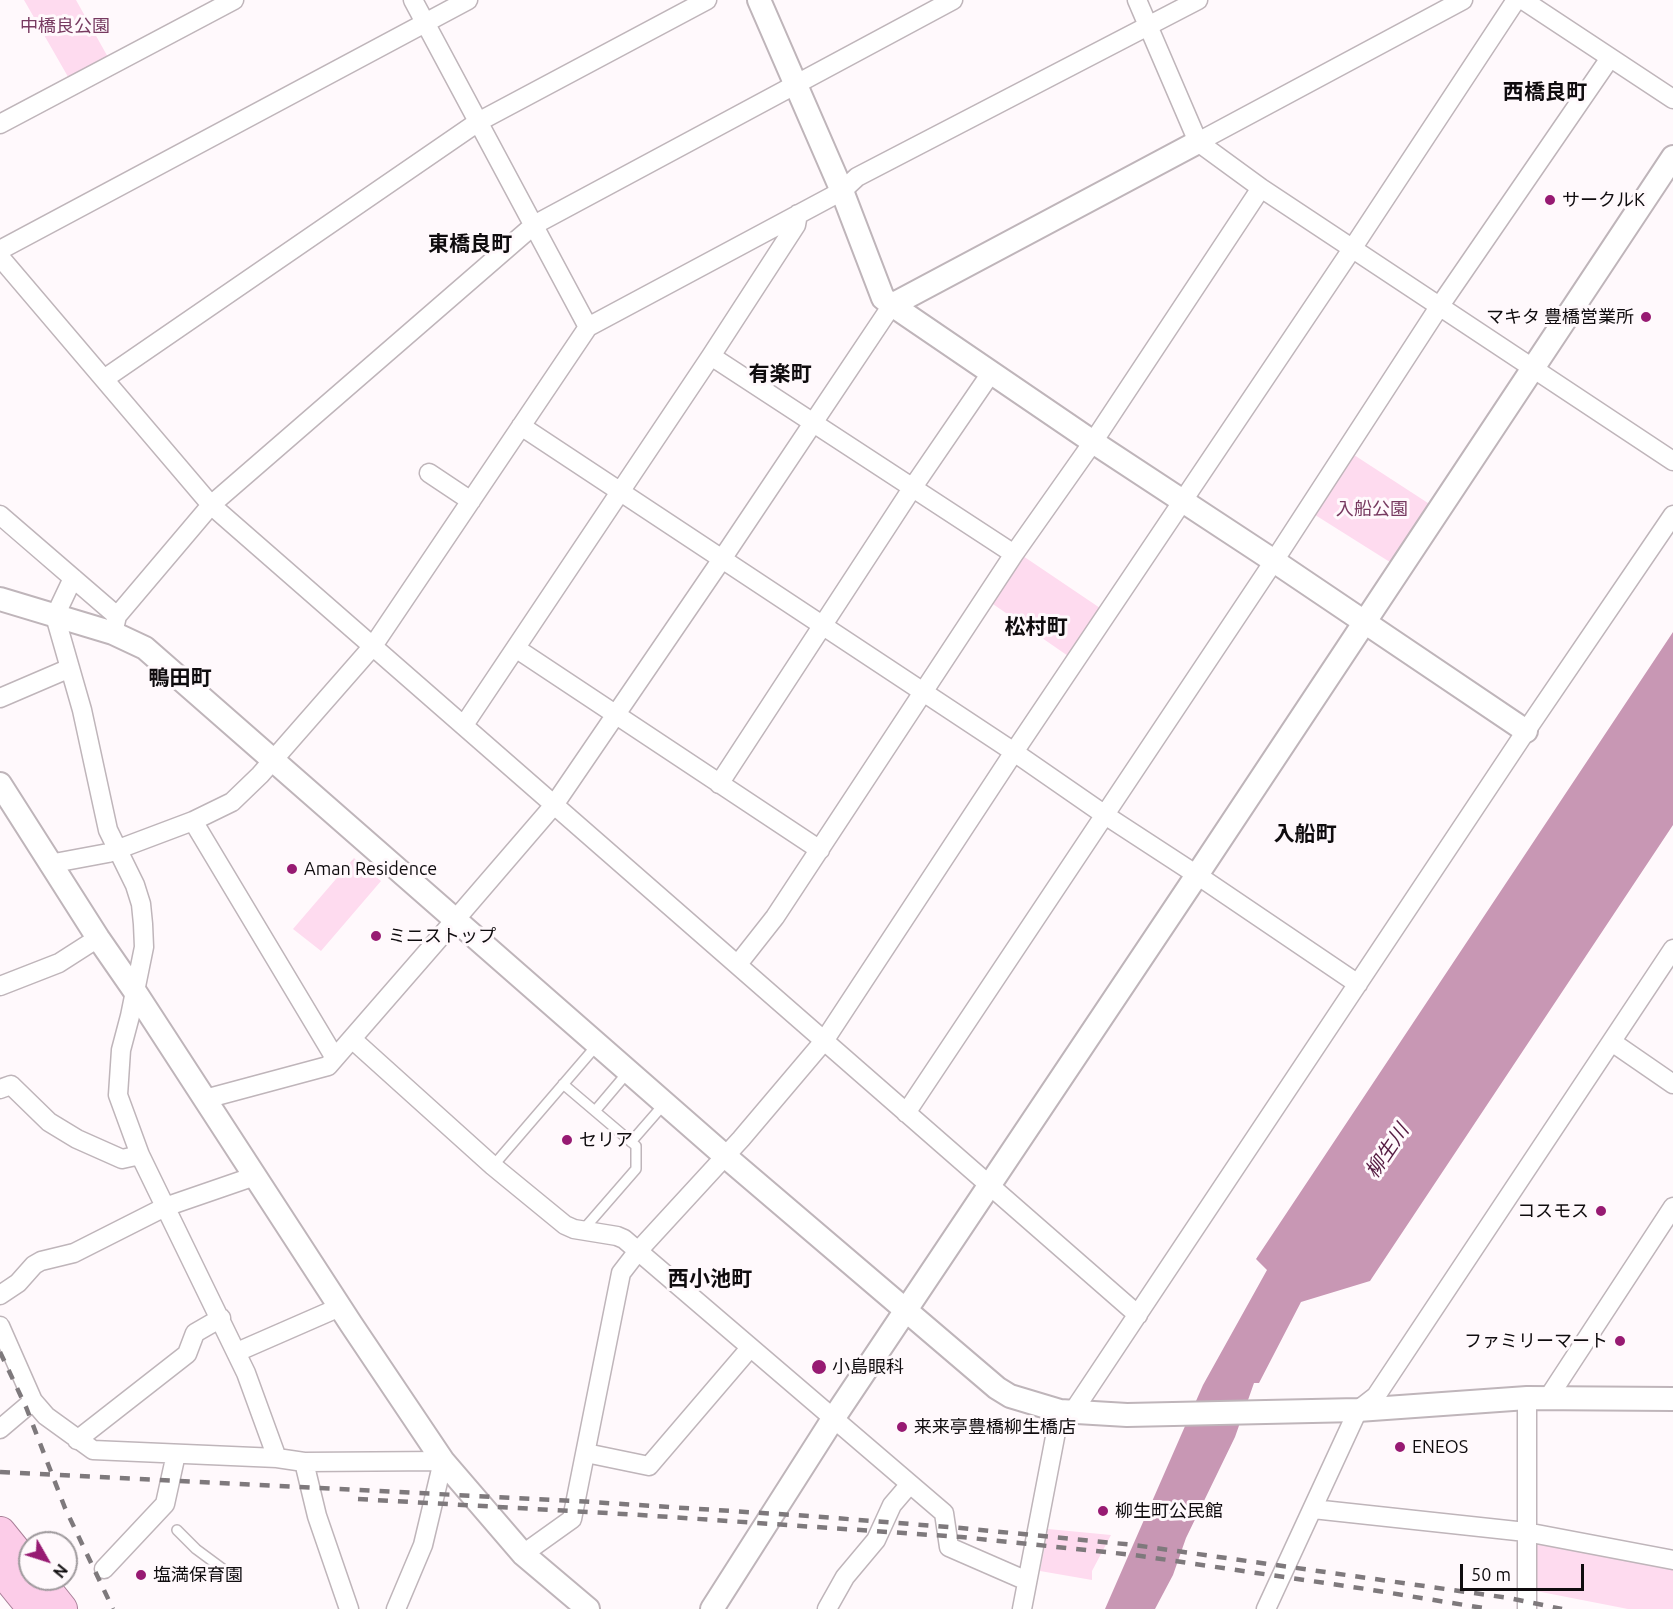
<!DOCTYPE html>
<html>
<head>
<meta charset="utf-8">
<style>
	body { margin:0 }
	#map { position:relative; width:1673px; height:1609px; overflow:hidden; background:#fff9fc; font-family:Ubuntu,sans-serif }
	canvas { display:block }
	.north { position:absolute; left:18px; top:1531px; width:60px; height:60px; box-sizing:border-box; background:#fff9fc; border:2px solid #9f9a9d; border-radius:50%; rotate:129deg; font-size:16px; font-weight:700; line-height:24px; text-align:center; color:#0f0c0e }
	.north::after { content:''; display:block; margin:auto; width:21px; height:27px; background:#971a72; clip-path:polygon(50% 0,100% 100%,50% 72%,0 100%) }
	.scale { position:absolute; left:1460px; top:1564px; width:124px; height:27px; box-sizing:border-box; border:3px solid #0f0c0e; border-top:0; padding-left:8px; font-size:18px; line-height:21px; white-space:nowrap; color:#0f0c0e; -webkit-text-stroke:4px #fff9fc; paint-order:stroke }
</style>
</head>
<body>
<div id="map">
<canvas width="1673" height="1609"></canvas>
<div class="north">N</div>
<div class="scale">50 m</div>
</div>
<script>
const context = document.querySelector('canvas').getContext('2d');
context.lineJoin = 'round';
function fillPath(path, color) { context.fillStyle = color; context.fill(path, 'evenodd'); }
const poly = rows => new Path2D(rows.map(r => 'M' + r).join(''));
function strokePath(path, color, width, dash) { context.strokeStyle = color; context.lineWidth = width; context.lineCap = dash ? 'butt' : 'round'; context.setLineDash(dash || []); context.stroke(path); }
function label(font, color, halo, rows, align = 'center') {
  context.font = font + ' Ubuntu,"Noto Sans JP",sans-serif'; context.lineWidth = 6; context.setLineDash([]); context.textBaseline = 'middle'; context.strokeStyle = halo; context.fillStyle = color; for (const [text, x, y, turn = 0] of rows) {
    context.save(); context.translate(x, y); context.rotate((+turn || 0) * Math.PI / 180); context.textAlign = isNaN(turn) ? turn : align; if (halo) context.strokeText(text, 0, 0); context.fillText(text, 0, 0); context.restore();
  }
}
fillPath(poly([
	[24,0,76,0,109,59,71,82],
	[1351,453,1431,505,1393,564,1312,513],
	[1023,556,1103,610,1071,658,990,602],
	[354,858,381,881,321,951,293,929],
	[1048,1529,1111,1535,1092,1571,1092,1580,1040,1571],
	[1542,1540,1673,1567,1673,1609,1628,1609,1536,1591,1536,1545]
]), '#fedbef');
fillPath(poly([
	[1673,632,1673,825,1370,1281,1301,1302,1259,1383,1254,1383,1235,1437,1186,1538,1173,1575,1155,1609,1105,1609,1203,1385,1267,1270,1256,1259]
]), '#c897b4');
const service = poly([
	[563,1084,636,1146,636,1169,583,1230],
	[595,1111,628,1072],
	[631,1142,665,1103],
	[493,1166,597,1045],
	[177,1530,196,1549,223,1569]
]);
const minor = poly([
	[413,0,588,327],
	[1137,0,1198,142,1261,188,1673,461],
	[1523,0,1673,99],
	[0,124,234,0],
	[1198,142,1463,0],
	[0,250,468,0],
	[0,257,211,505,1138,1315],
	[711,356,1014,554],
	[104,379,478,122,707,0],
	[521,426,1014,752,1105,815,1197,875,1358,984],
	[429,473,471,501],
	[0,515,117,616],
	[73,578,55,616,82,710,108,830,135,885,141,904,143,924,144,947,130,1016,121,1050,118,1095,140,1155,246,1373,277,1458],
	[113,633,117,616,211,505,534,225,953,0],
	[517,649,820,850],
	[0,698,70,668],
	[464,725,711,356,796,225,798,214],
	[719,784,913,487,991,373],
	[193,821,335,1058],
	[49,864,108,853,193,821,232,802,260,775,373,646,588,327,842,191,857,177,1198,0],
	[738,964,775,917,1014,554,1093,442,1261,188],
	[0,986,59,963,98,938],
	[352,1039,493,1166,565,1225,574,1229,617,1236,624,1239,944,1513,949,1547,1027,1581],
	[1612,1042,1673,1084],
	[0,1089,11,1085,49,1122,77,1139,122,1159,140,1155],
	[205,1099,328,1066,455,920,554,805,722,559,892,305],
	[906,1113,1274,561,1439,307,1610,58],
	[0,1295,18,1283,34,1265,41,1261,74,1253,165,1207,255,1176],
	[0,1326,33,1401,46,1416,93,1450,277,1458,304,1462,443,1461,423,1545,396,1609],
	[237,1352,340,1307],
	[1527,1398,1527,1609],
	[1548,1398,1673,1207],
	[1072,1413,1526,731,1673,515],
	[0,1429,33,1401],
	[77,1440,187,1354,195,1333,221,1318],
	[586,1453,649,1466,750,1348],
	[304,1462,317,1516,349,1609],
	[1313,1509,1526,1532,1673,1560],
	[523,1554,572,1519,621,1273,638,1251,741,1139,824,1041,1014,752,1352,249,1516,0],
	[104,1569,165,1504,176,1454],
	[827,1609,845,1577,876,1540,892,1505,910,1484],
	[1022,1609,1060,1411],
	[1266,1609,1358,1410,1376,1396,1673,949]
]);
const tertiary = poly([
	[759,0,842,191,883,298,892,305,1093,442,1274,561,1526,731],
	[892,305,1198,142],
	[0,599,113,633,145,648,725,1156,997,1388,1010,1396,1060,1411,1127,1415,1358,1410,1527,1398,1673,1399],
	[0,784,98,938,134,990,351,1324,443,1461,523,1554,588,1609],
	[712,1609,833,1419,1197,875,1673,157]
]);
const trunk = poly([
	[0,1533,30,1570],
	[0,1567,34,1609],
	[37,1579,61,1609]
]);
strokePath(service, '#bfb5ba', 12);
strokePath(minor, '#bfb5ba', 21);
strokePath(tertiary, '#bfb5ba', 26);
strokePath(trunk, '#a88098', 34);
strokePath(service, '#fff', 9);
strokePath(minor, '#fff', 18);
strokePath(tertiary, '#fff', 22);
strokePath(trunk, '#fccce8', 32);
strokePath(poly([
	[0,1352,26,1407,65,1508,113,1609],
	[0,1472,576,1501,809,1516,961,1528,1134,1545,1509,1598,1562,1609],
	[358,1499,641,1515,961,1537,1134,1555,1366,1589,1489,1609]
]), '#7e797c', 4.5, [10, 10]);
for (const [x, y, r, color] of [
	[1550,200,6,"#971a72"],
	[1646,317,6,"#971a72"],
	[292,869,6,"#971a72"],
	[376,936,6,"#971a72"],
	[567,1140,6,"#971a72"],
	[1601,1211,6,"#971a72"],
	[1620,1341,6,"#971a72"],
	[819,1367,8,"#971a72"],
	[902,1427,6,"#971a72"],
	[1400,1447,6,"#971a72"],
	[1103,1511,6,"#971a72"],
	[141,1575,6,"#971a72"]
]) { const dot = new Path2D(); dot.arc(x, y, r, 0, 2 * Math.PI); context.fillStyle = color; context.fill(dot); strokePath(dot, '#fff9fc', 2); }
label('18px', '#773a60', '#fff9fc', [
	["中橋良公園",65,26],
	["入船公園",1372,509]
]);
label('18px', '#0f0c0e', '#fff9fc', [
	["サークルK",1562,200],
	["マキタ 豊橋営業所",1634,317,"right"],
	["Aman Residence",304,869],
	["ミニストップ",388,936],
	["セリア",579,1140],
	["コスモス",1589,1211,"right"],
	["ファミリーマート",1608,1341,"right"],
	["小島眼科",832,1367],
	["来来亭豊橋柳生橋店",914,1427],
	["ENEOS",1412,1447],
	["柳生町公民館",1115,1511],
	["塩満保育園",153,1575]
], 'left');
label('italic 20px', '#541a40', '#fff9fc', [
	["柳生川",1387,1151,-56]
]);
label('bold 21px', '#0f0c0e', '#fff9fc', [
	["西橋良町",1545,92],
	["東橋良町",470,244],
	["有楽町",780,374],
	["松村町",1036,627],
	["鴨田町",180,678],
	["入船町",1305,834],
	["西小池町",710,1279]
]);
</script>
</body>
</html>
